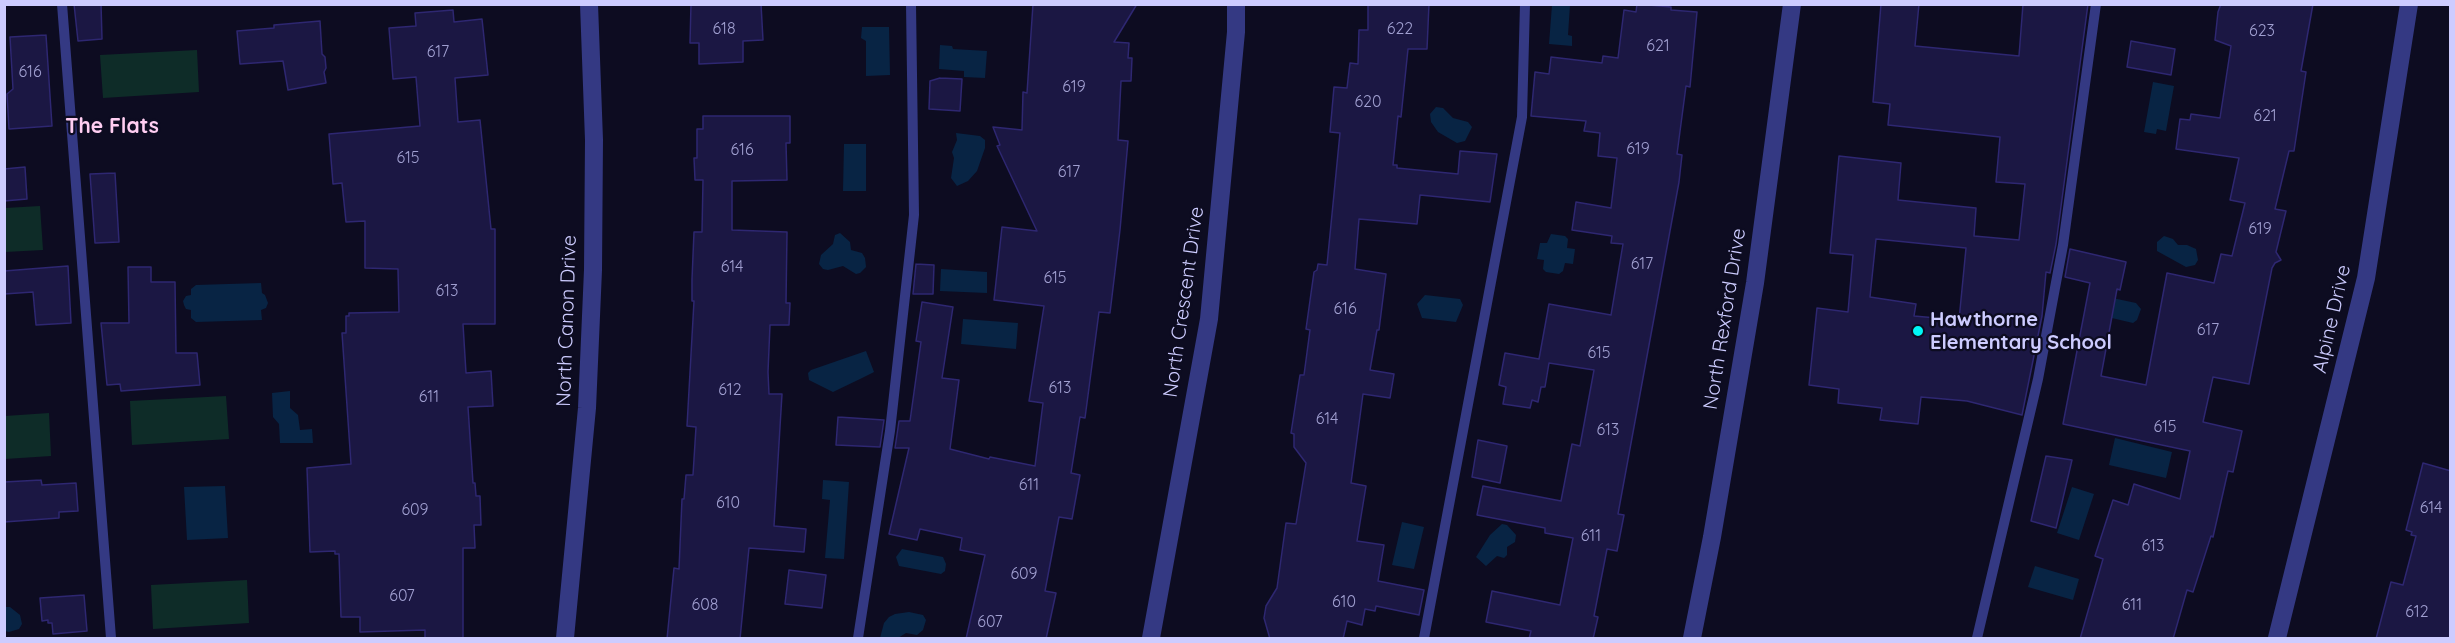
<!DOCTYPE html>
<html>
<head>
<meta charset="utf-8">
<style>
	body { margin:0 }
	#map { position:relative; width:2455px; height:643px; overflow:hidden; background:#0d0c21; font-family:Quicksand,sans-serif }
	canvas { display:block }
	.frame { position:absolute; inset:0; border:6px solid #cdccff; pointer-events:none }
</style>
</head>
<body>
<div id="map">
<canvas width="2455" height="643"></canvas>
<div class="frame"></div>
</div>
<script>
const context = document.querySelector('canvas').getContext('2d');
context.lineJoin = 'round';
function fillPath(path, color) { context.fillStyle = color; context.fill(path, 'evenodd'); }
const poly = rows => new Path2D(rows.map(r => 'M' + r).join(''));
function strokePath(path, color, width, dash) { context.strokeStyle = color; context.lineWidth = width; context.lineCap = dash ? 'butt' : 'round'; context.setLineDash(dash || []); context.stroke(path); }
function label(font, color, halo, rows, align = 'center') {
  context.font = font + ' Quicksand,sans-serif'; context.lineWidth = 4.5; context.setLineDash([]); context.textBaseline = 'middle'; context.strokeStyle = halo; context.fillStyle = color; for (const [text, x, y, turn = 0] of rows) {
    context.save(); context.translate(x, y); context.rotate((+turn || 0) * Math.PI / 180); context.textAlign = isNaN(turn) ? turn : align; if (halo) context.strokeText(text, 0, 0); context.fillText(text, 0, 0); context.restore();
  }
}
fillPath(poly([
	[197,50,199,92,103,98,100,55],
	[40,206,43,250,5,252,5,208],
	[226,396,229,439,132,445,130,401],
	[49,413,51,456,5,459,5,416],
	[247,580,249,623,153,629,151,585]
]), '#0e2c28');
fillPath(poly([
	[1552,5,1570,5,1568,35,1572,36,1572,46,1549,44],
	[862,27,889,27,890,75,866,76,866,41,861,38],
	[940,45,952,46,953,49,987,51,985,78,964,77,964,71,939,69],
	[2153,82,2174,86,2166,131,2157,129,2156,134,2144,132],
	[1436,107,1443,108,1453,118,1468,122,1472,127,1465,141,1457,143,1438,132,1431,122,1430,114],
	[956,133,980,136,985,140,985,148,977,171,968,181,957,186,951,178,954,158,952,152,957,140],
	[844,144,866,144,866,191,843,191],
	[840,233,850,242,851,250,862,253,865,258,866,267,860,273,856,274,843,266,828,270,823,269,819,264,821,255,833,244,835,235],
	[1551,234,1565,236,1568,239,1567,248,1575,249,1573,264,1565,263,1563,271,1559,274,1546,272,1543,269,1544,260,1537,259,1540,243,1547,243],
	[2164,236,2173,239,2178,245,2187,245,2196,249,2198,260,2195,265,2186,267,2157,251,2157,242],
	[941,269,987,272,987,293,940,291],
	[261,283,262,293,265,295,268,303,266,308,261,310,262,320,196,322,191,318,191,310,186,309,184,305,183,301,186,296,191,295,191,289,196,285],
	[1425,295,1460,299,1463,305,1456,322,1422,318,1417,304],
	[2103,296,2136,303,2141,309,2137,320,2133,323,2099,315],
	[963,319,1018,323,1016,349,961,344],
	[866,351,874,372,860,379,833,392,809,380,808,373,811,370],
	[290,391,290,408,298,415,300,430,312,429,313,443,280,443,279,424,273,417,272,393],
	[2115,438,2172,452,2166,478,2109,465],
	[823,480,849,482,844,559,825,558,830,500,822,499],
	[225,486,228,538,187,540,184,487],
	[2072,487,2094,494,2079,540,2057,533],
	[1402,522,1424,527,1414,569,1392,565],
	[1502,524,1507,525,1516,535,1515,542,1507,547,1507,555,1504,558,1497,556,1486,566,1476,557,1490,535],
	[902,549,943,557,946,564,945,571,941,574,899,566,896,557],
	[2035,566,2079,579,2073,600,2028,587],
	[5,607,10,607,20,615,22,624,19,629,9,632,5,631],
	[909,612,923,615,926,620,923,630,917,635,906,633,898,638,880,638,884,623,889,617,895,614]
]), '#082444');
const building = poly([
	[74,4,101,4,102,39,78,41,74,4],
	[691,4,761,4,763,40,743,41,743,62,699,64,699,43,690,43,691,4],
	[1033,4,1137,4,1114,42,1129,43,1128,58,1132,58,1131,81,1121,81,1118,140,1128,141,1120,230,1110,313,1099,312,1085,418,1080,417,1071,473,1080,475,1072,519,1059,517,1045,591,1056,593,1046,639,966,639,985,555,960,550,962,538,920,529,917,540,889,534,909,448,895,448,899,421,910,421,921,342,916,341,922,302,953,307,942,378,959,380,950,449,989,459,990,457,1035,466,1043,403,1029,401,1044,306,994,300,1002,227,1037,231,997,146,1000,145,993,127,1022,130,1023,92,1027,93,1033,4],
	[1368,4,1429,4,1427,49,1408,49,1401,117,1398,116,1393,165,1397,165,1397,168,1458,174,1460,151,1497,154,1490,202,1420,195,1417,224,1359,219,1355,269,1386,274,1379,330,1377,330,1370,370,1394,374,1390,398,1363,394,1351,483,1366,486,1357,541,1384,545,1378,581,1424,590,1419,615,1376,606,1375,611,1365,609,1362,625,1347,621,1343,639,1270,639,1264,618,1266,606,1277,588,1286,523,1296,524,1306,463,1294,447,1294,434,1291,433,1300,375,1304,375,1310,330,1306,329,1314,272,1317,270,1318,264,1327,265,1340,133,1330,132,1334,87,1347,88,1350,63,1358,64,1359,30,1368,30,1368,4],
	[1637,4,1671,7,1671,10,1697,12,1690,87,1686,86,1677,154,1682,155,1679,182,1618,514,1624,515,1617,551,1607,549,1594,616,1598,617,1593,639,1529,639,1531,631,1486,622,1492,591,1560,605,1573,538,1545,533,1545,528,1477,515,1483,486,1561,501,1572,444,1580,446,1594,370,1549,363,1545,387,1541,387,1538,402,1532,400,1530,408,1503,404,1506,387,1499,385,1505,353,1539,359,1549,304,1611,315,1623,244,1611,243,1612,236,1572,230,1576,202,1611,208,1617,158,1598,156,1600,133,1584,131,1586,121,1531,116,1535,72,1549,74,1551,57,1602,63,1603,56,1618,58,1624,10,1636,12,1637,4],
	[1881,4,1919,4,1915,46,2019,56,2023,4,2088,4,2056,244,2050,273,2046,272,2042,316,2022,415,1967,401,1921,397,1918,424,1880,420,1882,408,1838,403,1839,389,1809,385,1817,308,1848,312,1853,255,1830,253,1839,156,1901,163,1898,200,1976,208,1974,236,2019,240,2025,184,1996,182,2000,137,1888,125,1890,104,1873,102,1881,4],
	[1876,239,1966,248,1959,320,1914,316,1916,304,1870,297,1876,239],
	[2221,4,2313,4,2301,71,2306,72,2294,151,2289,151,2275,209,2286,211,2276,252,2281,260,2275,263,2272,268,2249,384,2213,377,2203,422,2242,431,2233,472,2228,471,2213,537,2211,536,2193,592,2187,590,2173,639,2080,639,2103,559,2095,556,2113,500,2128,505,2134,484,2180,499,2190,451,2063,424,2090,283,2065,277,2070,249,2126,262,2120,290,2117,289,2101,376,2146,385,2167,273,2214,283,2221,254,2232,256,2245,203,2230,200,2239,158,2176,149,2180,119,2190,120,2191,114,2220,118,2231,46,2215,40,2218,12,2221,4],
	[453,10,454,22,482,19,488,75,455,78,458,122,480,120,491,229,495,229,495,324,463,324,466,373,491,371,493,406,468,407,473,483,475,483,476,496,480,496,481,525,474,525,475,548,463,548,463,639,425,639,425,630,360,632,360,617,341,617,339,554,335,554,335,551,310,552,307,468,351,464,342,333,346,333,346,316,349,316,349,313,399,312,398,269,365,268,365,221,346,222,342,183,333,184,329,134,420,126,416,77,393,79,389,28,416,26,415,13,453,10],
	[320,21,322,54,325,57,326,68,324,72,326,83,288,90,283,61,240,64,237,31,274,28,274,25,320,21],
	[46,35,52,126,9,129,7,94,13,89,10,37,46,35],
	[2131,41,2175,49,2171,75,2127,67,2131,41],
	[940,78,962,79,960,111,929,109,930,81,940,78],
	[703,116,790,116,790,143,786,143,787,180,732,181,732,230,787,232,786,303,790,303,789,325,770,325,768,372,769,394,782,394,774,526,806,529,804,552,749,548,740,639,667,639,674,568,679,569,682,499,684,499,686,475,693,475,696,427,687,426,694,301,692,301,692,279,694,232,702,232,703,180,695,180,694,158,697,158,697,129,703,129,703,116],
	[25,167,27,199,4,201,4,169,25,167],
	[115,173,119,242,95,243,90,174,115,173],
	[916,264,934,265,933,294,913,294,916,264],
	[68,266,71,323,36,325,33,292,4,294,4,271,68,266],
	[128,267,151,267,151,282,175,282,176,353,197,353,200,385,121,391,120,384,107,385,101,323,129,323,128,267],
	[838,417,884,420,880,447,836,445,838,417],
	[1478,440,1507,446,1500,483,1472,477,1478,440],
	[2046,456,2072,460,2056,528,2031,521,2046,456],
	[2423,463,2451,471,2451,639,2376,639,2391,582,2403,585,2416,536,2411,535,2412,532,2406,530,2423,463],
	[41,480,42,485,76,483,78,511,59,512,59,518,4,522,4,482,41,480],
	[789,570,826,575,822,608,785,604,789,570],
	[84,595,87,631,53,634,52,623,48,623,48,620,42,621,40,598,84,595]
]);
fillPath(building, '#1b1743');
strokePath(building, '#2e2771', 1.5);
strokePath(poly([
	[62,4,111,638],
	[858,638,890,431,914,215,911,4],
	[1424,638,1522,117,1525,4],
	[1977,638,2038,379,2063,245,2096,4]
]), '#343983', 10);
strokePath(poly([
	[565,638,587,408,593,270,594,140,589,4],
	[1151,638,1209,319,1236,32,1236,4],
	[1692,638,1712,537,1755,283,1792,4],
	[2277,638,2366,278,2409,4]
]), '#343983', 18);
for (const [x, y, r, color] of [
	[1918,331,6,"#00f7f6"]
]) { const dot = new Path2D(); dot.arc(x, y, r, 0, 2 * Math.PI); context.fillStyle = color; context.fill(dot); strokePath(dot, '#0d0c21', 2); }
label('16px', '#a09fd0', null, [
	["618",724,29],
	["622",1400,29],
	["623",2262,31],
	["621",1658,46],
	["617",438,52],
	["616",30,72],
	["619",1074,87],
	["620",1368,102],
	["621",2265,116],
	["619",1638,149],
	["616",742,150],
	["615",408,158],
	["617",1069,172],
	["619",2260,229],
	["617",1642,264],
	["614",732,267],
	["615",1055,278],
	["613",447,291],
	["616",1345,309],
	["617",2208,330],
	["615",1599,353],
	["613",1060,388],
	["612",730,390],
	["611",429,397],
	["614",1327,419],
	["615",2165,427],
	["613",1608,430],
	["611",1029,485],
	["610",728,503],
	["614",2431,508],
	["609",415,510],
	["611",1591,536],
	["613",2153,546],
	["609",1024,574],
	["607",402,596],
	["610",1344,602],
	["608",705,605],
	["611",2132,605],
	["612",2417,612],
	["607",990,622]
]);
label('20px', '#cdccff', '#0d0c21', [
	["North Crescent Drive",1184,302,-82],
	["North Rexford Drive",1725,319,-81],
	["Alpine Drive",2332,319,-77],
	["North Canon Drive",567,321,-88]
]);
label('bold 20px', '#cdccff', '#0d0c21', [
	["Hawthorne",1930,320],
	["Elementary School",1930,343]
], 'left');
label('bold 21px', '#ffcef2', '#0d0c21', [
	["The Flats",112,127]
]);
</script>
</body>
</html>
